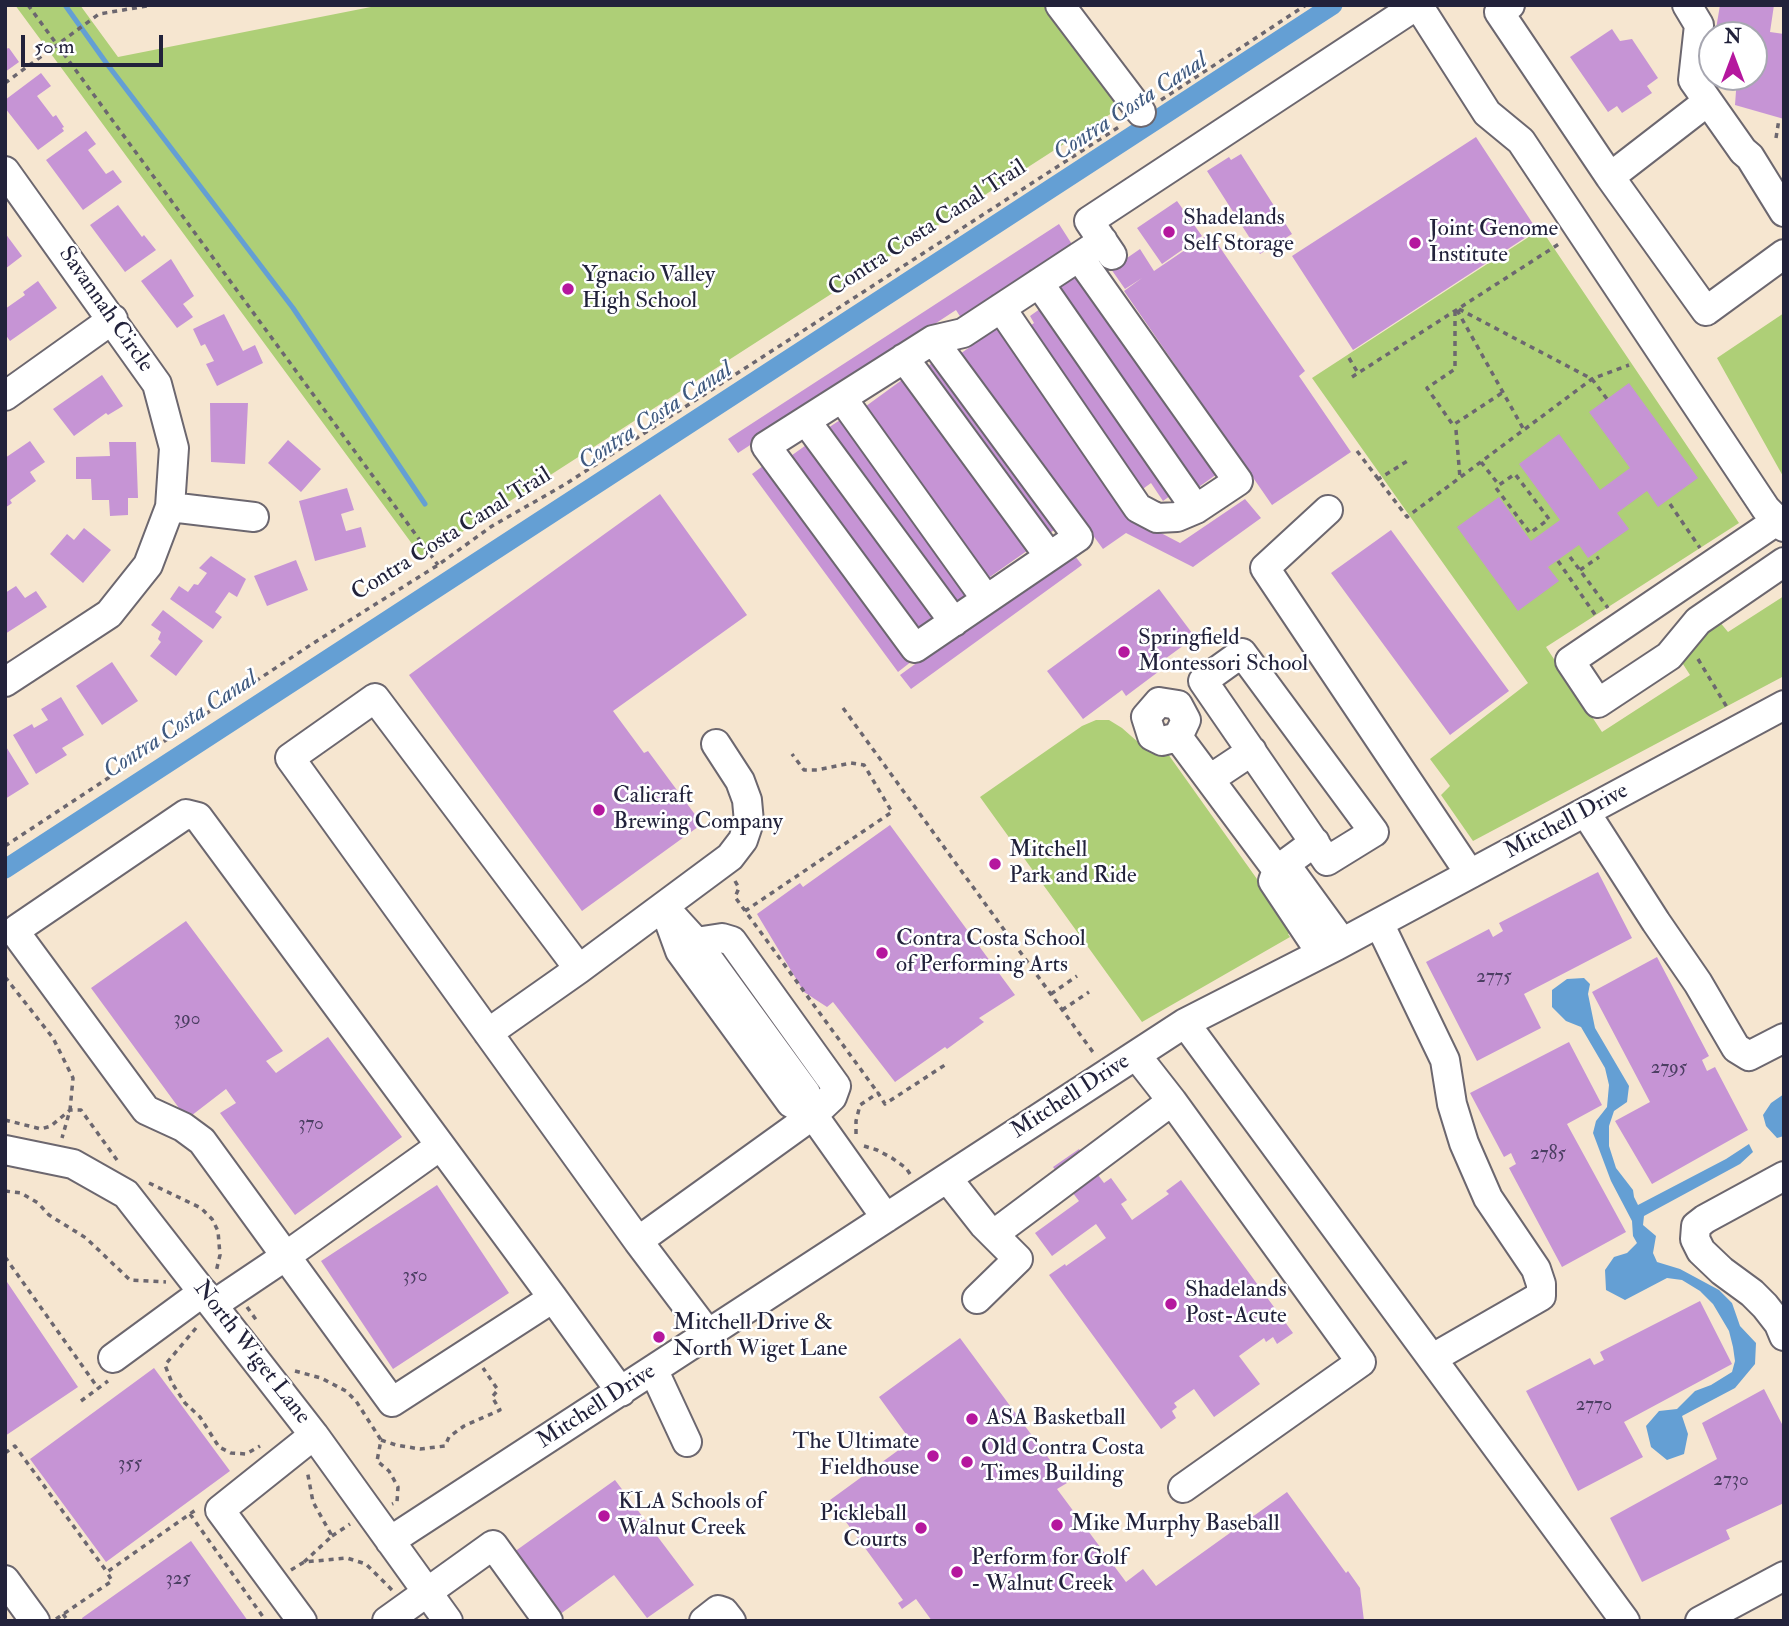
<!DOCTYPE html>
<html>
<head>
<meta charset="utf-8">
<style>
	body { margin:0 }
	#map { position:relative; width:1789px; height:1626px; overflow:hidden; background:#f6e6d0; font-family:"IM FELL Double Pica",serif }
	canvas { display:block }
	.frame { position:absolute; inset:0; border:7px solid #22223b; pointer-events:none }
	.north { position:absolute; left:1698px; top:21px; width:70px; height:70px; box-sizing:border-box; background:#fff; border:2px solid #a7a7b1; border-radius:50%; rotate:0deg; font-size:19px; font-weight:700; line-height:28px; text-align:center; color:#22223b }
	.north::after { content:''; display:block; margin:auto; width:24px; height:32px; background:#b5179e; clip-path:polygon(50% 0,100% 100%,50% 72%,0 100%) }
	.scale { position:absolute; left:21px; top:35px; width:142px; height:32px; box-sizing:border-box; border:4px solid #22223b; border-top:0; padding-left:9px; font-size:21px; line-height:24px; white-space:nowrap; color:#22223b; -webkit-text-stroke:5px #fff; paint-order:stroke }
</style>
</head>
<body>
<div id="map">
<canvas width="1789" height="1626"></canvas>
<div class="frame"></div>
<div class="north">N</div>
<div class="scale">50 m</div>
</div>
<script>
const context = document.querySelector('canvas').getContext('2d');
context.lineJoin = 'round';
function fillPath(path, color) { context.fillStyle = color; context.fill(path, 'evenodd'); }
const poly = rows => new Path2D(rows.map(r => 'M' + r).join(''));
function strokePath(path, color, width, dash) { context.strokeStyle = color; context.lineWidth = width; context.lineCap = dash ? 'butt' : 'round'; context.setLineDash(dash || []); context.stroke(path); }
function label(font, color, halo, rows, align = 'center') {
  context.font = font + ' "IM FELL Double Pica",serif'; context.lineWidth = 5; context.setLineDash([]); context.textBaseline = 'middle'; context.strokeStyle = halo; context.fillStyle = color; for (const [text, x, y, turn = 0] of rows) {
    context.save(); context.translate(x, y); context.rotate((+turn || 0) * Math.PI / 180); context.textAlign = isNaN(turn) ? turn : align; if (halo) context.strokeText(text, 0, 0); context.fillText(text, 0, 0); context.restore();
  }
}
fillPath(poly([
	[15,5,80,5,118,57,381,5,1057,5,1129,102,434,550,421,556],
	[1541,229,1739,523,1546,647,1602,732,1690,675,1681,661,1681,656,1695,649,1706,629,1719,621,1728,632,1784,596,1784,676,1473,841,1441,795,1450,786,1430,759,1528,683,1312,378],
	[1784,313,1784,478,1717,358],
	[1096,720,1109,720,1122,728,1147,750,1168,754,1294,931,1288,934,1290,937,1142,1022,980,797,1082,726]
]), '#aecf77');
fillPath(poly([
	[1584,978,1590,984,1588,994,1595,1028,1629,1086,1627,1102,1614,1111,1609,1126,1609,1146,1616,1168,1633,1190,1634,1197,1638,1205,1726,1159,1749,1144,1753,1152,1740,1164,1644,1216,1643,1225,1656,1236,1653,1253,1657,1262,1680,1269,1719,1290,1732,1303,1740,1326,1756,1343,1755,1364,1735,1388,1682,1416,1688,1434,1684,1454,1667,1460,1651,1447,1646,1426,1659,1411,1677,1409,1695,1391,1711,1385,1732,1372,1735,1361,1733,1347,1729,1331,1713,1304,1700,1291,1682,1280,1667,1278,1625,1300,1606,1290,1605,1270,1614,1257,1627,1253,1637,1243,1633,1236,1632,1221,1611,1181,1593,1133,1596,1121,1607,1107,1609,1085,1605,1068,1581,1027,1566,1021,1552,1007,1552,990,1567,979],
	[1784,1094,1784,1136,1777,1138,1766,1126,1763,1115,1771,1103]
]), '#649fd4');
strokePath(poly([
	[65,5,107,64,293,308,425,504]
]), '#649fd4', 5);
strokePath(poly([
	[5,869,1333,5]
]), '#649fd4', 19);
fillPath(poly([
	[1720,5,1774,5,1770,32,1784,34,1784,119,1735,105,1737,77,1754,77,1754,35,1715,35],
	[1612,29,1620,41,1632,39,1658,78,1647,86,1652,93,1622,113,1617,106,1608,112,1570,57],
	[9,48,19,62,5,72,5,49],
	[41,73,51,86,37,96,53,117,56,115,64,127,62,128,64,131,38,150,5,108,5,100],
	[86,131,96,144,88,150,106,174,113,170,122,182,83,210,46,160],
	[1476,137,1537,230,1353,350,1292,256],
	[1241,154,1292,234,1260,254,1207,171,1229,157,1231,160],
	[1177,201,1202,236,1162,264,1137,228],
	[118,205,142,237,144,235,156,250,125,272,90,225],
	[1059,224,1075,249,963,321,956,310,738,453,728,439],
	[5,233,22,256,5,269],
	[1210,233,1305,371,1299,376,1351,452,1272,505,1124,291,1142,278,1125,289,1111,269,1140,249,1154,271],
	[171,259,194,296,183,304,193,317,177,328,141,281],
	[1078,272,1217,474,1196,489,1057,287],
	[38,281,57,308,10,341,5,334,5,309,25,295,23,292],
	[1044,306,1174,493,1163,501,1151,483,1140,491,1027,328,1034,323,1030,316],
	[224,314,243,351,255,345,263,363,217,386,206,364,214,361,205,344,201,346,193,329],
	[1001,325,1140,522,1180,543,1245,499,1261,518,1193,567,1126,533,1103,549,960,354],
	[938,359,1060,526,1047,535,925,368],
	[102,375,123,406,108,415,106,413,74,436,53,409],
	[906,377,1031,548,987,579,862,409],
	[1629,383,1698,478,1658,507,1647,491,1617,513,1629,529,1588,558,1579,545,1548,567,1559,581,1518,611,1457,527,1499,497,1531,541,1560,520,1519,464,1559,434,1600,490,1630,468,1589,412],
	[210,403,248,403,245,464,211,462],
	[843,418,971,592,953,605,825,430],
	[288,440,321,469,301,492,268,463],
	[30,441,45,462,30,472,36,481,10,500,12,503,5,508,5,458],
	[109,442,136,442,138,498,128,498,128,515,110,516,109,500,92,500,91,479,76,479,76,457,110,456],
	[809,443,937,617,915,632,788,458],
	[767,463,912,661,898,672,752,474],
	[347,488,354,510,341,514,346,531,361,527,366,547,315,561,299,501],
	[660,494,747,615,613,711,644,753,648,751,702,824,582,911,409,675],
	[84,528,111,550,83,583,50,554,67,534,74,540],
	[1391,530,1509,691,1450,735,1331,573],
	[1071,551,1082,565,911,689,900,675],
	[211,556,246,579,237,597,229,592,215,612,222,617,213,629,170,599,179,586,188,592,194,584,198,585,207,573,199,568],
	[296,560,308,590,267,606,254,576],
	[16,586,25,598,36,591,47,607,5,634,5,593],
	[1159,589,1195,637,1154,667,1158,672,1126,696,1122,690,1083,719,1047,671],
	[163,610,203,641,176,676,150,656,161,642,158,639,161,632,151,625],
	[112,662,138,701,102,725,76,686],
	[61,697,84,735,62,748,67,755,36,774,13,735,32,724,34,728,48,720,41,709],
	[5,745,29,784,5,799],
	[890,825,1015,995,979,1018,984,1022,947,1049,945,1047,895,1082,833,1002,827,1007,804,992,757,914,800,883,803,887],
	[1598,872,1632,938,1524,994,1541,1028,1477,1061,1426,962,1489,929,1493,937,1503,931,1499,923],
	[186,921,283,1051,266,1061,276,1073,328,1037,402,1137,295,1215,220,1113,236,1103,226,1089,187,1119,91,988],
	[1657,957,1709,1056,1702,1060,1707,1071,1715,1067,1748,1130,1652,1184,1615,1121,1650,1102,1592,992],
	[1569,1042,1602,1105,1567,1124,1626,1232,1562,1267,1509,1168,1516,1164,1511,1153,1504,1157,1470,1093],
	[1079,1149,1104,1183,1111,1178,1127,1200,1121,1204,1132,1220,1169,1194,1166,1191,1181,1180,1293,1333,1277,1344,1273,1337,1266,1342,1264,1338,1239,1356,1260,1384,1214,1417,1194,1389,1174,1403,1177,1407,1172,1411,1176,1418,1161,1429,1049,1275,1065,1264,1066,1266,1106,1238,1096,1224,1052,1256,1035,1233,1079,1201,1053,1167],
	[437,1185,509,1293,393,1369,321,1261],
	[5,1279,78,1387,5,1436],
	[1700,1301,1732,1364,1624,1422,1643,1457,1578,1491,1526,1391,1590,1358,1594,1365,1604,1360,1600,1352],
	[960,1338,1067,1483,1057,1489,1126,1582,1143,1569,1156,1586,1287,1492,1346,1573,1348,1571,1360,1588,1364,1621,932,1621,916,1599,902,1609,898,1603,903,1600,830,1500,911,1441,879,1397],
	[154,1368,230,1471,106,1562,30,1459],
	[1764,1389,1784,1428,1784,1503,1726,1530,1730,1539,1642,1582,1610,1518,1717,1459,1702,1423],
	[615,1480,694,1585,647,1618,614,1575,559,1615,514,1552],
	[191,1541,248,1621,83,1621,82,1618]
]), '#c694d5');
const minor = poly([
	[1060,5,1141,112],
	[1418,5,1487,113,1521,141,1766,509,1784,527],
	[1510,5,1499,12,1610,177],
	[1687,5,1699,25,1693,80,1743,151,1750,157,1784,212],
	[1707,102,1610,177,1706,311,1784,254],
	[5,171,157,384,174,448,170,507,148,565,109,614,5,682],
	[1112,255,1089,221,1417,5],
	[1039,283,1196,509],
	[1001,308,1138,508,1157,518,1177,517,1196,509,1238,481,1079,257],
	[933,340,1078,537,915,648,766,446,933,340,963,333,1103,241],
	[904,358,1049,556],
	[5,396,113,319],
	[842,398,986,599],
	[806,421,954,622],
	[170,507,254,517],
	[1328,510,1265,568,1470,874],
	[1778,520,1570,661,1598,703,1669,656,1698,621,1784,562],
	[1242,653,1374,832,1327,861,1203,681,1242,653],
	[1159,702,1178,705,1186,720,1178,737,1162,741,1152,736,1146,717,1159,702],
	[1178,737,1277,870,1315,842],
	[1210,779,1252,751],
	[1586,813,1656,922,1698,983,1736,1048,1749,1056,1784,1038],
	[664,907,696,942,806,1093,813,1115,791,1103,680,951,664,907],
	[1379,923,1445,1060,1452,1104,1464,1143,1488,1198,1536,1269,1541,1284,1541,1296,1433,1358],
	[696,942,722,938,732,941,836,1086,832,1097,813,1115],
	[1321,953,1273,881,1277,870,1291,872,1342,942],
	[579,969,375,698,290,758,638,1241,709,1335],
	[1185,1023,1625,1621],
	[488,1033,579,969,730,857,743,840,749,822,747,800,740,781,716,744],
	[1136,1055,1172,1101,1361,1362,1183,1488],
	[5,1150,73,1164,126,1194,314,1435,448,1621],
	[1784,1176,1705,1219,1696,1226,1695,1239,1701,1251,1722,1271,1752,1293,1765,1306,1779,1324,1784,1336],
	[947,1178,984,1225,1018,1259,977,1299],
	[994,1234,1172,1101],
	[638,1241,813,1115,886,1218],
	[553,1298,392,1402,202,1141,183,1127,146,1110,18,936,17,929,186,814,198,817,553,1298,621,1392],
	[213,1305,286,1256,440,1146],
	[113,1358,203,1292],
	[654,1371,687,1442],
	[390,1541,1185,1023,1336,946,1784,705],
	[5,1580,35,1621],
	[302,1621,220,1510,314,1435],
	[387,1621,493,1545,548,1621],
	[704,1621,718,1610,724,1612,731,1621],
	[1700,1621,1784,1576]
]);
strokePath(minor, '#6c676f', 32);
strokePath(poly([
	[28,5,438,565],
	[5,83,99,14,153,5],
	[1161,100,1306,5],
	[1776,138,1779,119],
	[1459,309,1592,379,1607,399],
	[1457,310,1524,430],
	[1455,311,1455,369,1427,388,1453,425,1502,393],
	[1349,358,1358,373],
	[1352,377,1562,242],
	[1456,430,1460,478],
	[1357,451,1407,517,1592,379,1629,365],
	[1481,462,1499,485,1515,474,1549,519,1530,533,1496,488,1499,485],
	[1377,480,1409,460],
	[1670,504,1700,548],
	[1570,557,1608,608],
	[1558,561,1596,616],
	[1580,570,1599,557],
	[1698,659,1728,709],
	[843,708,1095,1055],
	[5,846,312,644,438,565,492,526,564,485,1122,125],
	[735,881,739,888,735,897,878,1093],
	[745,911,892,812,864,765,851,763,817,770,804,770,792,754],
	[5,977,53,1038,73,1078,70,1110,62,1138],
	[1051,994,1077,976],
	[1062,1010,1089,992],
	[5,1120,41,1129,51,1126,70,1110,81,1110,117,1160],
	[856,1134,856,1121,860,1105,878,1093,885,1104,948,1063],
	[864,1146,877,1150,892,1158,906,1168,910,1174],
	[149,1183,201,1208,212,1219,218,1231,220,1255,216,1272],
	[5,1191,21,1193,38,1203,49,1215,86,1238,130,1280,166,1282],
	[5,1257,98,1388],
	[247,1307,257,1321],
	[196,1328,165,1365,172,1383,185,1403,200,1417,219,1447,231,1453,246,1454,260,1446],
	[295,1371,321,1378,346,1391,356,1401,381,1440,377,1461,389,1471,398,1487,397,1502,392,1504],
	[81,1401,108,1381],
	[381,1440,396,1445,420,1449,445,1446,449,1437,464,1426,500,1410,492,1397,498,1390,483,1368],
	[5,1453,15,1446,107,1572,197,1509],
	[190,1514,266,1621],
	[332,1536,350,1524],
	[304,1562,332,1536,313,1502,307,1470],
	[291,1570,304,1562,347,1558,366,1564,392,1590],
	[63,1614,68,1621],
	[56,1619,112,1581,107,1572]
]), '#6c676f', 3.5, [5, 5]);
strokePath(minor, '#fff', 28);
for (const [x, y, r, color] of [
	[1169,232,7,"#b5179e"],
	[1415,243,7,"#b5179e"],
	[568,289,7,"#b5179e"],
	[1124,652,7,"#b5179e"],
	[599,810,7,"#b5179e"],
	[995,864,7,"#b5179e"],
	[882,953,7,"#b5179e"],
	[1171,1304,7,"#b5179e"],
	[659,1337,7,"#b5179e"],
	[972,1419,7,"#b5179e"],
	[933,1456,7,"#b5179e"],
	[967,1462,7,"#b5179e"],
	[604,1516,7,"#b5179e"],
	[1057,1525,7,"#b5179e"],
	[921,1528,7,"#b5179e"],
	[957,1572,7,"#b5179e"]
]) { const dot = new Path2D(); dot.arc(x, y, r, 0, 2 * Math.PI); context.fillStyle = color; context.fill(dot); strokePath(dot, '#fff', 2.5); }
label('19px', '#4b3e62', null, [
	["2775",1494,978],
	["390",187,1020],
	["2795",1669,1069],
	["370",311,1125],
	["2785",1548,1155],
	["350",415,1277],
	["2770",1594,1406],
	["355",130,1465],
	["2730",1731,1481],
	["325",178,1580]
]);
label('23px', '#22223b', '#fff', [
	["Shadelands",1183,219],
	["Self Storage",1183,245],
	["Joint Genome",1429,230],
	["Institute",1429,256],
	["Ygnacio Valley",582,276],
	["High School",582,302],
	["Springfield",1138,639],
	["Montessori School",1138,665],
	["Calicraft",613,797],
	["Brewing Company",613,823],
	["Mitchell",1009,851],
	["Park and Ride",1009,877],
	["Contra Costa School",896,940],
	["of Performing Arts",896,966],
	["Shadelands",1185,1291],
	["Post-Acute",1185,1317],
	["Mitchell Drive &",673,1324],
	["North Wiget Lane",673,1350],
	["ASA Basketball",986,1419],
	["The Ultimate",919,1443,"right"],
	["Fieldhouse",919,1469,"right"],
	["Old Contra Costa",981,1449],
	["Times Building",981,1475],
	["KLA Schools of",618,1503],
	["Walnut Creek",618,1529],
	["Pickleball",907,1515,"right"],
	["Courts",907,1541,"right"],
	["Mike Murphy Baseball",1071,1525],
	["Perform for Golf",971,1559],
	["- Walnut Creek",971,1585]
], 'left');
label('23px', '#22223b', '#fff', [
	["Contra Costa Canal Trail",928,229,-33],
	["Savannah Circle",105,310,55],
	["Contra Costa Canal Trail",452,535,-32],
	["Mitchell Drive",1567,822,-28],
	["Mitchell Drive",1071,1097,-33],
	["North Wiget Lane",251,1353,52],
	["Mitchell Drive",597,1407,-33]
]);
label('italic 24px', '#405a80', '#fff', [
	["Contra Costa Canal",1131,108,-33],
	["Contra Costa Canal",656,417,-33],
	["Contra Costa Canal",181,726,-33]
]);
</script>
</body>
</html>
